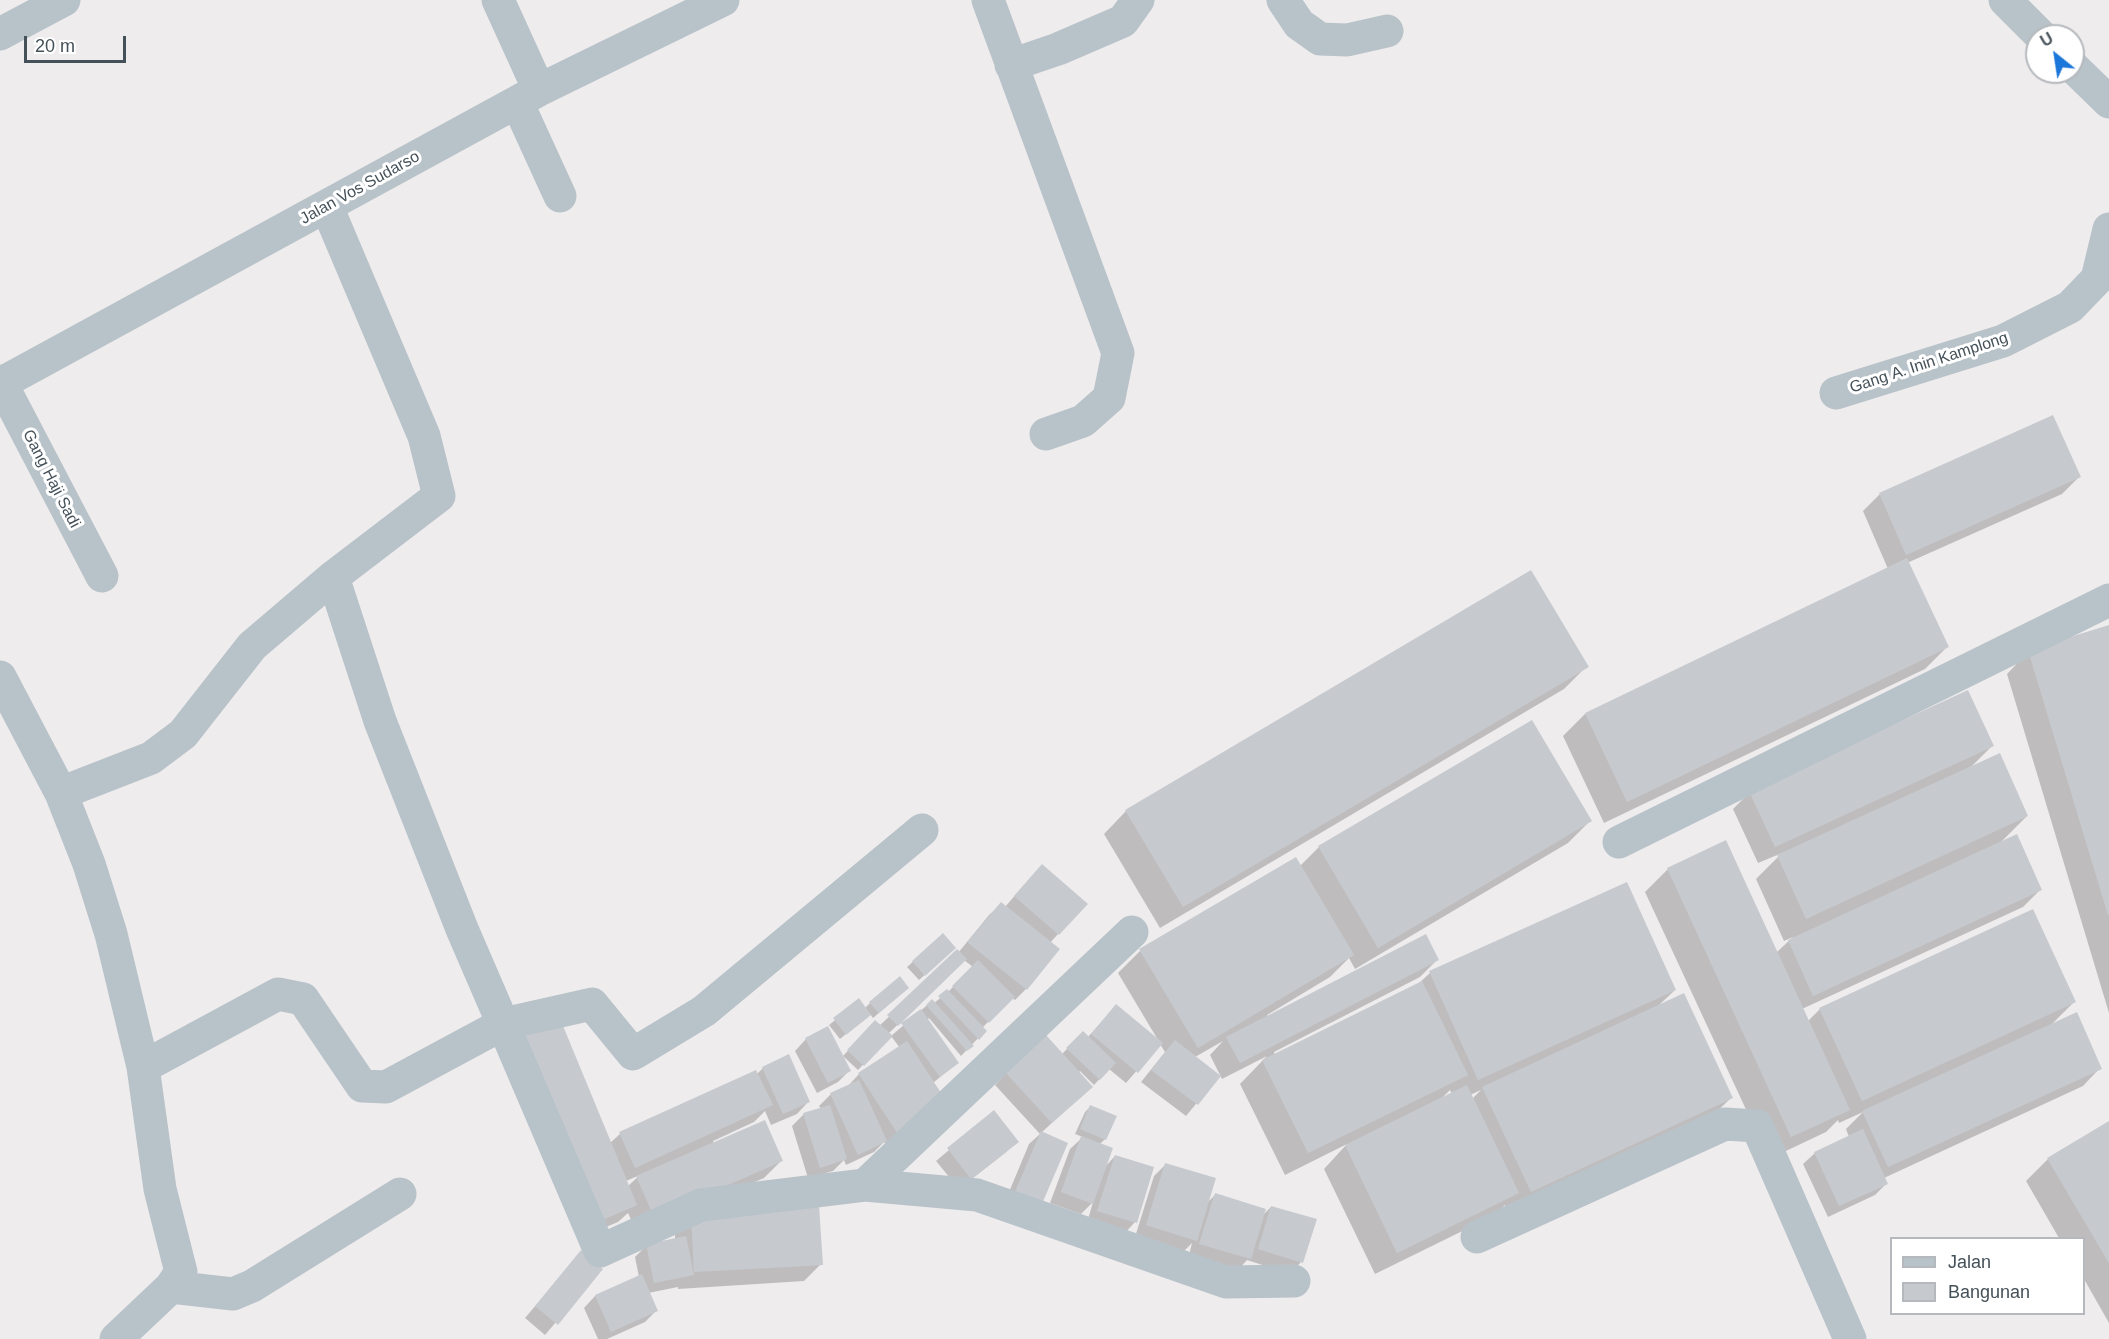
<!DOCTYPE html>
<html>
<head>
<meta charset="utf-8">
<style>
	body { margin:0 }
	#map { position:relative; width:2109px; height:1339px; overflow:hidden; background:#efeced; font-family:Helvetica,sans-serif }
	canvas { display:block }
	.legend { position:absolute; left:1890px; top:1237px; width:195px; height:78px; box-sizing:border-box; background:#fff; border:2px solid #b5b9bd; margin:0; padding:8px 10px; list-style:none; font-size:18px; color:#455159 }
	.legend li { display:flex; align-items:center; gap:12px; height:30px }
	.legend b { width:30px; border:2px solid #b5b9bd }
	.north { position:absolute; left:2025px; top:24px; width:60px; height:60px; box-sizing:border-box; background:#fff; border:2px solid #b5b9bd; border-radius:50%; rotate:330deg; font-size:16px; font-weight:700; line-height:24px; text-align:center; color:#455159 }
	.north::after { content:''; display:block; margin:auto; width:21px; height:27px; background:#1c77da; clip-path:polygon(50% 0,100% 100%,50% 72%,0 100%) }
	.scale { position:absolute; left:24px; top:36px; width:102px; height:27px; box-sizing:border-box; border:3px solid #455159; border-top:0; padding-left:8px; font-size:18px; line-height:21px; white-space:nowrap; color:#455159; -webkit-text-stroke:4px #fff; paint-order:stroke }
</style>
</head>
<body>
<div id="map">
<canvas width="2109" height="1339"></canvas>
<ul class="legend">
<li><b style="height:8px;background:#b8c2c9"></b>Jalan</li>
<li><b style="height:16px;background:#c6cacf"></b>Bangunan</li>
</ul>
<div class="north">U</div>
<div class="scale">20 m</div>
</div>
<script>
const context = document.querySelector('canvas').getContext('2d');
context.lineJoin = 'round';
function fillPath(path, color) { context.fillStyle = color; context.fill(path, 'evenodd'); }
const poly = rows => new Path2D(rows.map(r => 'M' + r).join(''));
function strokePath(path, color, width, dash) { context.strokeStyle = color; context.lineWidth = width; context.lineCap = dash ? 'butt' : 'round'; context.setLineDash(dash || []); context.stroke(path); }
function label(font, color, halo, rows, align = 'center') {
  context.font = font + ' Helvetica,sans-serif'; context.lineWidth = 6; context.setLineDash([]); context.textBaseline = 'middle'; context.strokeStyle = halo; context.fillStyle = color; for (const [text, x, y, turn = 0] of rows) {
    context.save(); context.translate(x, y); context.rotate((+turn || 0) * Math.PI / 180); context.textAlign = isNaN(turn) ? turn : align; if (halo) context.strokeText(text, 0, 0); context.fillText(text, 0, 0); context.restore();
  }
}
fillPath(poly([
	[2079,477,2062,494,1907,563,1948,646,1925,669,1604,823,1563,736,1585,714,1888,569,1863,511,1880,494],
	[2109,627,2109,1013,2007,674,2029,651],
	[1587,666,1564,689,1160,928,1104,834,1126,811],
	[1992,746,1971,767,2027,816,1999,844,2040,890,2023,907,1802,1009,1808,1021,1820,1009,2074,1002,2052,1024,2100,1068,2083,1086,1884,1178,1887,1183,1875,1195,1828,1217,1803,1164,1815,1153,1849,1137,1846,1129,1863,1112,1839,1123,1838,1120,1826,1132,1769,1159,1645,892,1668,869,1776,953,1793,937,1784,941,1756,879,1782,853,1758,863,1733,809,1750,792],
	[1590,821,1568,843,1355,969,1349,958,1330,977,1267,1015,1268,1017,1437,960,1420,977,1274,1052,1275,1055,1418,984,1430,973,1675,990,1658,1006,1731,1098,1708,1120,1508,1213,1505,1205,1495,1215,1375,1274,1324,1169,1347,1144,1285,1175,1240,1084,1267,1056,1222,1079,1210,1055,1223,1041,1195,1057,1219,1076,1186,1116,1141,1082,1165,1052,1160,1044,1126,1083,1109,1069,1094,1085,1080,1071,1078,1073,1079,1098,1041,1133,1066,1143,1004,1204,1029,1144,1040,1134,995,1085,1006,1073,1061,1055,1083,1033,1087,1038,1116,1006,1158,1040,1118,973,1140,951,1300,866,1319,847],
	[1450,1090,1452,1094,1442,1098],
	[1481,1090,1472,1099,1470,1095],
	[1031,877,1058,934,1050,943,1026,989,1015,1000,1012,998,982,1028,985,1031,961,1056,929,1018,927,1020,957,1063,933,1083,945,1102,886,1145,884,1142,874,1152,846,1165,844,1160,833,1171,808,1178,792,1126,804,1114,821,1109,819,1106,831,1094,848,1086,859,1074,900,1048,891,1036,932,1001,934,1003,948,992,973,967,964,960,888,1034,890,1036,858,1070,843,1056,875,1022,879,1026,958,953,989,915,1001,904,1005,907],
	[943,935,949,953,919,980,907,967],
	[902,993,873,1018,870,1014,840,1039,829,1025,859,1001,865,1008,870,1003],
	[806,1039,850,1070,838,1082,817,1093,795,1051],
	[763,1068,808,1102,797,1114,771,1125,765,1111,754,1122,713,1141,714,1144,782,1160,764,1178,637,1233,628,1213,618,1222,582,1237,610,1143,620,1134,756,1072,757,1074],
	[640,1175,628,1186,626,1181],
	[1090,1107,1105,1139,1100,1144,1105,1167,1115,1156,1135,1222,1124,1234,1087,1223,1093,1202,1081,1214,1050,1203,1070,1149,1083,1137,1075,1134,1085,1112],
	[994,1112,1017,1142,1005,1153,959,1189,936,1161],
	[2109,1123,2109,1323,2084,1279,2084,1238,2059,1238,2026,1181,2048,1159],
	[1166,1164,1207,1203,1215,1195,1262,1216,1271,1207,1301,1262,1290,1274,1247,1260,1238,1270,1189,1255,1192,1243,1184,1251,1135,1237,1154,1176],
	[692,1214,821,1264,804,1281,678,1289,678,1287,648,1293,656,1311,645,1322,607,1339,598,1339,584,1308,595,1296,639,1277,635,1257,646,1246,675,1239,675,1231],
	[581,1252,601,1269,545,1335,525,1318]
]), '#0003');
fillPath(poly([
	[2053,415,2081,477,1906,555,1879,493],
	[1907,558,1949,647,1627,802,1585,713],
	[1531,570,1589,667,1183,907,1125,810],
	[2109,625,2109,915,2108,915,2028,650],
	[1968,690,1994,746,1775,847,1749,791],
	[1532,720,1592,821,1378,948,1318,846],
	[2000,753,2028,816,1806,919,1777,855],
	[2017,834,2042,890,1813,996,1788,940],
	[1726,840,1850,1110,1791,1137,1667,868],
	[1296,857,1354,955,1198,1048,1139,949],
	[1042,864,1088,904,1059,935,1014,896],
	[1627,882,1676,990,1478,1080,1429,971],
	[1001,902,1060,949,1027,990,967,942],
	[2033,909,2076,1002,1862,1101,1819,1008],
	[943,933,956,948,925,976,912,961],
	[1426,934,1439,960,1240,1063,1226,1037],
	[957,949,967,959,898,1026,887,1015],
	[978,960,1015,997,989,1023,952,986],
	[900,976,909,988,879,1013,869,1002],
	[1422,981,1468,1075,1308,1153,1262,1060],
	[947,989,987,1031,979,1040,938,996],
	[1684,993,1733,1098,1531,1192,1482,1087],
	[859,998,871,1015,846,1035,833,1018],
	[932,999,974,1046,967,1051,926,1005],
	[1116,1004,1163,1043,1138,1073,1091,1034],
	[921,1009,959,1063,940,1077,901,1023],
	[2077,1012,2102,1069,1888,1167,1862,1111],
	[875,1020,893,1036,864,1066,847,1050],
	[561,1021,637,1205,600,1221,523,1037],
	[828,1026,851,1071,828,1083,805,1038],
	[1083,1031,1116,1063,1100,1080,1066,1048],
	[1046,1035,1093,1087,1052,1123,1005,1072],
	[1175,1040,1221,1076,1198,1105,1151,1070],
	[907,1041,947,1102,898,1134,858,1073],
	[789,1054,810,1102,783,1114,762,1067],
	[756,1070,773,1105,635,1168,619,1132],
	[859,1080,887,1141,858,1155,830,1093],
	[1467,1085,1519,1193,1397,1253,1345,1145],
	[830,1105,847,1159,820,1168,803,1113],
	[1090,1105,1117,1116,1106,1140,1080,1129],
	[994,1110,1019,1142,971,1179,947,1148],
	[765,1120,783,1161,654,1217,636,1176],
	[2109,1121,2109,1263,2047,1158],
	[1863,1129,1888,1184,1839,1206,1814,1152],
	[1041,1131,1068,1143,1042,1204,1015,1192],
	[1081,1136,1113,1148,1093,1204,1061,1192],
	[1115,1155,1154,1167,1137,1223,1097,1211],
	[1165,1163,1216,1178,1197,1241,1146,1225],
	[1215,1193,1266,1209,1251,1259,1199,1244],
	[819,1205,823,1265,694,1272,691,1213],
	[1271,1206,1317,1219,1303,1263,1258,1249],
	[686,1236,694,1275,654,1283,646,1244],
	[581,1250,603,1269,558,1325,535,1306],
	[642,1274,658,1311,611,1332,595,1295]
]), '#c6cacf');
strokePath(poly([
	[498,0,539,90],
	[988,0,1118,353,1109,398,1083,421,1046,434],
	[1283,0,1299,24,1320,39,1347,40,1387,31],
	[2005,0,2041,36],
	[0,34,64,0],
	[1011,65,1058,49,1123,21,1138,0],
	[2073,67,2109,102],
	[517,102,560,196],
	[0,381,102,576],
	[0,384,539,90,723,0],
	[1836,393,2003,341,2070,307,2097,279,2109,229],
	[0,677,61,793,89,864,111,934,143,1067,160,1189,181,1272,171,1287,116,1339],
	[61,793,151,758,183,734,252,646,333,577,439,496,424,436,327,207],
	[922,830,704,1011,633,1054,592,1004,503,1024,600,1251,701,1205,865,1185,977,1195,1226,1282,1294,1281],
	[1619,842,2109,600],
	[143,1067,278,994,303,999,362,1086,386,1087,503,1024,462,929,380,721,333,577],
	[865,1185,1132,932],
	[1477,1237,1725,1124,1757,1126,1850,1339],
	[171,1287,233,1294,252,1286,400,1194]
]), '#b8c2c9', 33);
label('16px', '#455159', '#fff', [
	["Jalan Vos Sudarso",360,188,-29],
	["Gang A. Inin Kamplong",1929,363,-18],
	["Gang Haji Sadi",51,479,63]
]);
</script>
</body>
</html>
